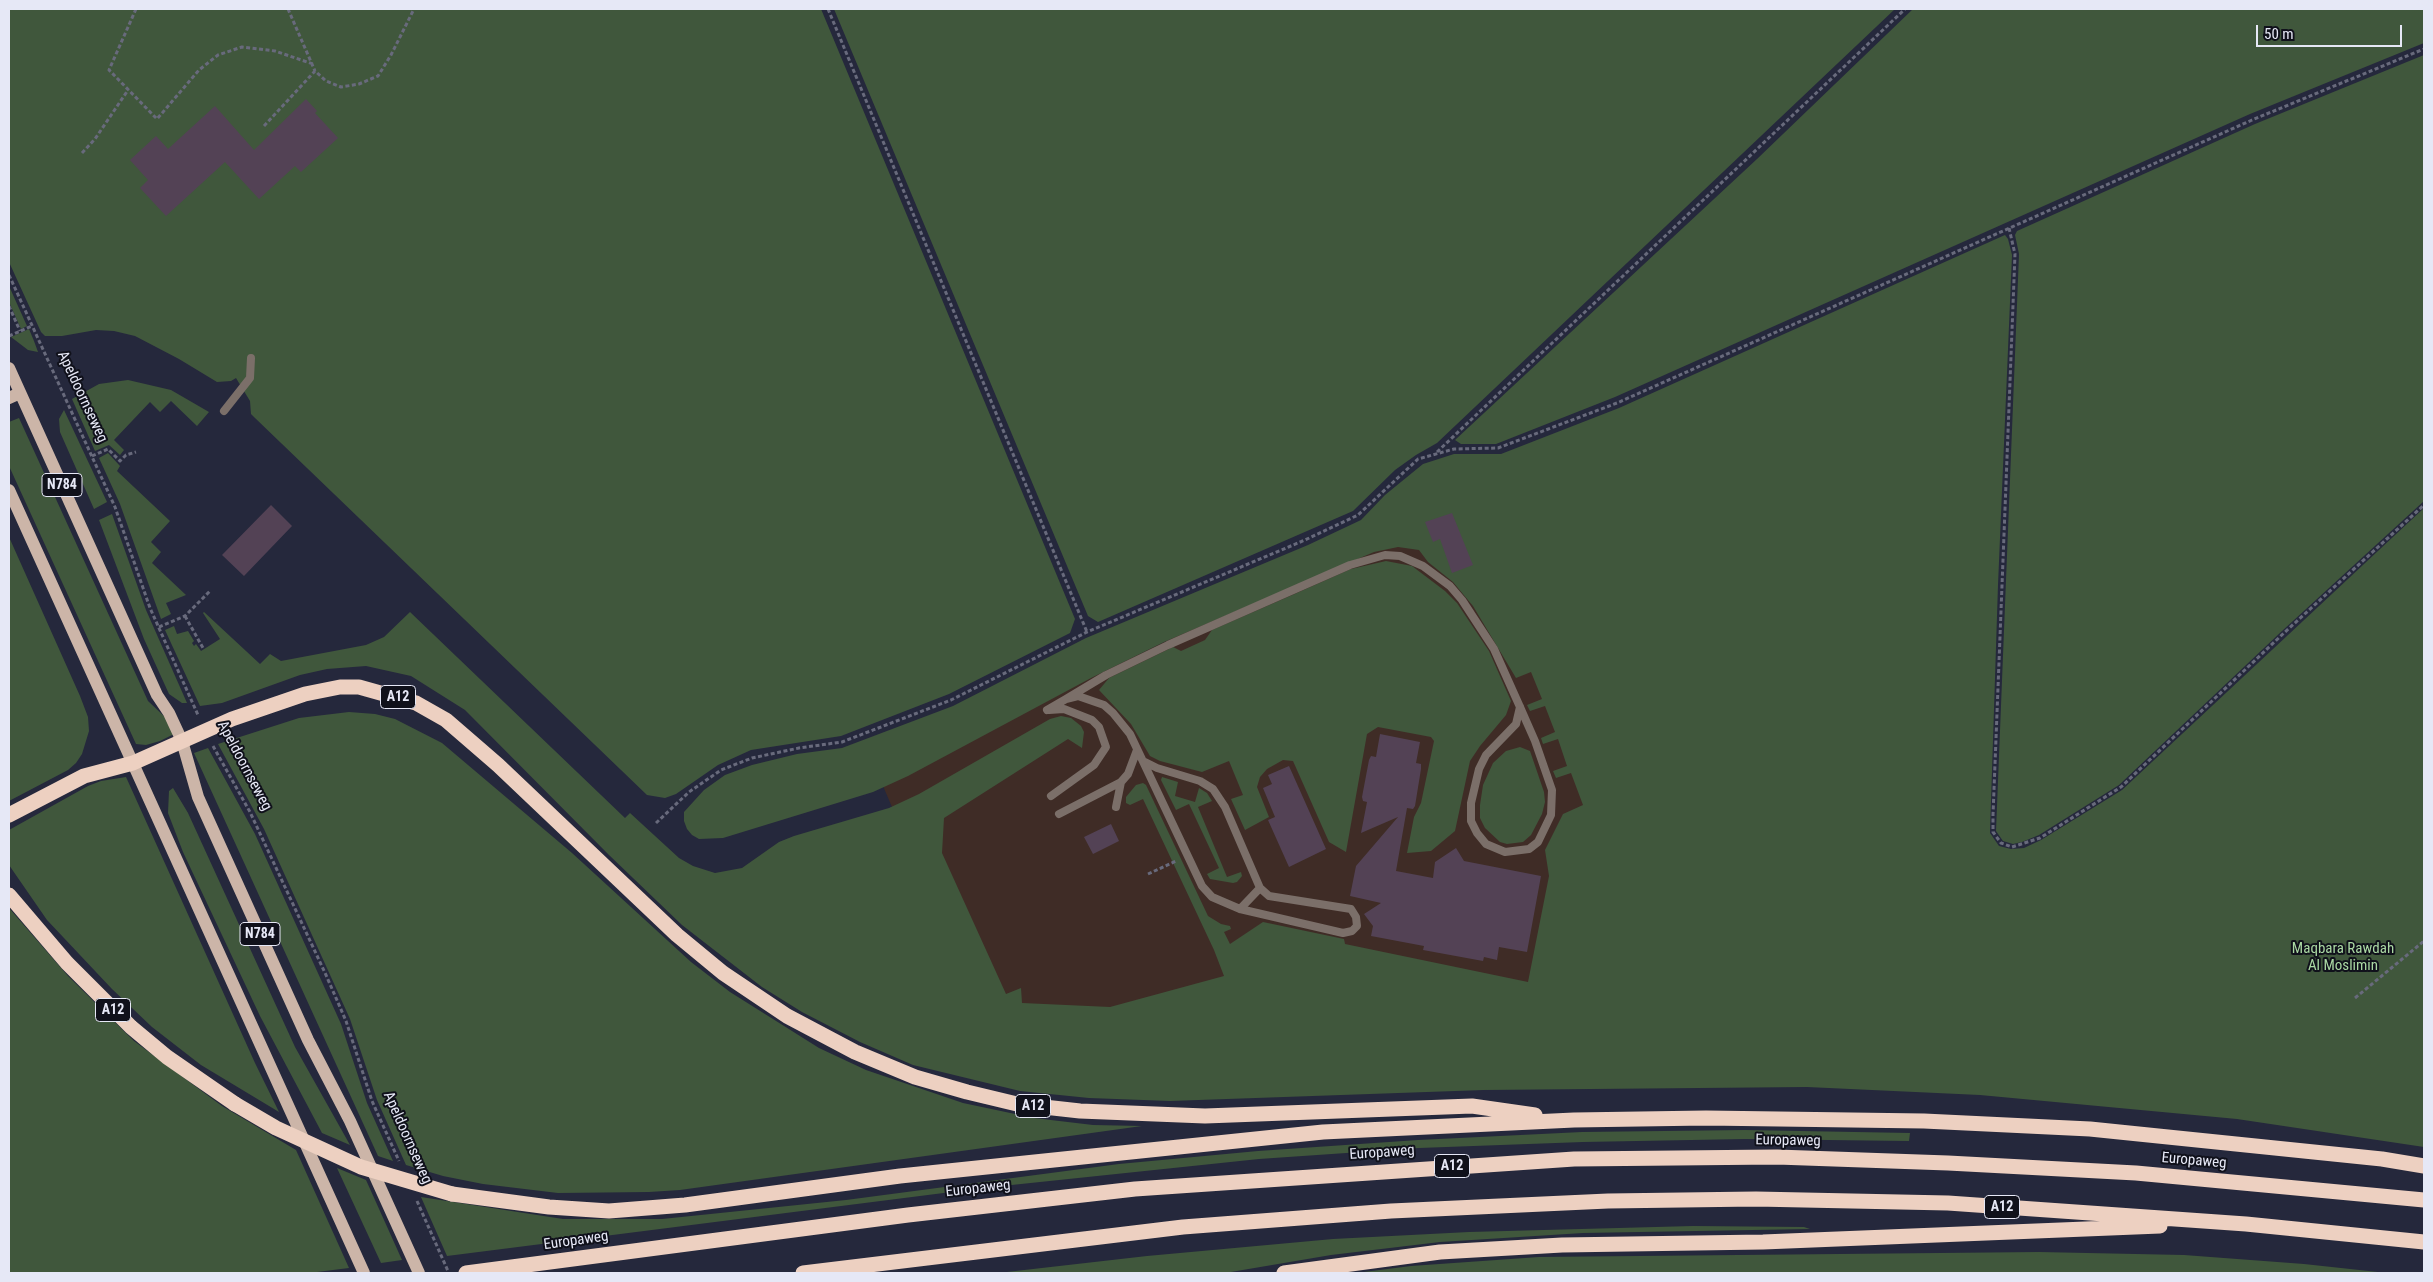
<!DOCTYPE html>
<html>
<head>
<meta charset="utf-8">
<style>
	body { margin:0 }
	#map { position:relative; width:2433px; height:1282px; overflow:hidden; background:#25283c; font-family:"Roboto Condensed",sans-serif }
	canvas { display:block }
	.frame { position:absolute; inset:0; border:10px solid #e6e8f6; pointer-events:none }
	.scale { position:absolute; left:2256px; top:25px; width:146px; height:22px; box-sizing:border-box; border:2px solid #e6e8f6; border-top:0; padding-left:6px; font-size:15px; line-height:18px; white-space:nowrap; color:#e6e8f6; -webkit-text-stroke:4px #10111b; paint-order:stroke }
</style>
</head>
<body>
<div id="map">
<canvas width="2433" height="1282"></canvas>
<div class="frame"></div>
<div class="scale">50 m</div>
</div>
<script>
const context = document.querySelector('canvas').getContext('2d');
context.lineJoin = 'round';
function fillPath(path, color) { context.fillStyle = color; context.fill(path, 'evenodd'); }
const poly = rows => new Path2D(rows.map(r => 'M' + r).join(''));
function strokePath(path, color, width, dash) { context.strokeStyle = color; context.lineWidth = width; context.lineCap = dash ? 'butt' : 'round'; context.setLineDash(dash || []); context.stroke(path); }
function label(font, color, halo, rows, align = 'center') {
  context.font = font + ' "Roboto Condensed",sans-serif'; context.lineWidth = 4; context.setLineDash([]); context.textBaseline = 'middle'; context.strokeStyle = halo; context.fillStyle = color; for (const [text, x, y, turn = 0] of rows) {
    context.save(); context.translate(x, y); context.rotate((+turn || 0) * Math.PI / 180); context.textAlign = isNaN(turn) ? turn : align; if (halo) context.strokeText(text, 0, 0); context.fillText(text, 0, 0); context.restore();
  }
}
fillPath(poly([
	[1466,496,1606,848,1549,1023,984,1022,880,779]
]), '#3f2c26');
fillPath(poly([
	[9,9,821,9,1075,619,1070,633,949,694,841,736,751,750,718,765,676,794,665,798,647,795,255,418,251,414,250,401,236,378,231,381,217,382,179,359,135,336,114,331,96,330,62,336,45,336,41,332,9,262],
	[834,9,1895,9,1437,443,1416,455,1395,470,1353,511,1098,622,1088,616],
	[1913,9,2424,9,2424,43,2250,114,1615,397,1496,444,1461,444,1455,440,1757,159],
	[2424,55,2424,501,2282,631,2119,785,2039,835,2022,842,2013,844,2003,841,1996,831,2019,254,2015,235,2017,231,2255,124],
	[2005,235,2008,239,2012,255,1998,585,1990,833,1999,846,2011,849,2024,848,2041,840,2122,790,2424,508,2424,1147,2237,1119,1980,1095,1807,1087,1484,1090,1170,1101,1089,1098,1020,1091,913,1065,860,1042,802,1012,762,987,682,925,609,855,465,710,411,676,366,666,327,669,300,675,222,703,200,706,165,630,174,626,177,634,188,631,194,641,192,643,194,646,196,644,201,651,220,639,203,613,204,612,260,664,270,654,281,661,366,645,384,637,410,612,625,818,630,813,679,858,693,866,715,873,742,868,779,842,794,836,889,808,919,794,1050,719,1061,716,1071,718,1081,726,1084,732,1082,748,1068,739,944,818,942,853,1006,994,1021,988,1022,1003,1110,1007,1224,976,1214,950,1143,799,1130,805,1126,803,1126,797,1136,785,1143,783,1146,785,1208,916,1221,924,1230,926,1231,929,1224,932,1230,944,1263,922,1344,939,1345,944,1528,982,1549,876,1545,850,1563,814,1583,805,1571,773,1556,778,1553,771,1567,766,1558,739,1543,744,1541,738,1555,732,1545,706,1530,711,1527,705,1542,699,1531,672,1516,678,1473,606,1453,582,1428,562,1419,550,1398,547,1374,552,1164,642,1091,678,908,776,873,792,723,838,699,839,692,835,687,829,684,821,684,812,704,790,725,775,752,765,797,754,842,748,953,706,1086,638,1308,545,1361,520,1385,495,1423,464,1454,454,1501,454,1619,408],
	[9,286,27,326,21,329,9,302],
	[29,329,34,341,38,352,28,350,11,337],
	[128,380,171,390,209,412,197,426,171,401,160,412,150,402,114,440,124,450,120,455,109,445,95,451,72,399,99,384],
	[64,410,107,502,94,509,60,432,59,419],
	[19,418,148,701,166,718,174,734,160,741,146,745,136,744,9,466,9,422],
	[108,453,120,466,117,471,170,521,151,542,161,552,152,563,186,595,166,603,171,614,161,619,120,504,99,458],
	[112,514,146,610,187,703,182,703,169,694,144,639,99,520],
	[9,537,80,696,88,717,89,731,82,754,76,763,68,770,9,801],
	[1386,561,1412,566,1445,591,1457,603,1489,651,1511,701,1506,715,1480,746,1470,761,1455,831,1431,851,1407,853,1414,817,1421,803,1434,741,1431,737,1378,727,1367,734,1346,852,1329,842,1293,761,1283,760,1267,769,1260,777,1257,787,1269,817,1245,830,1231,799,1243,795,1229,761,1202,772,1160,761,1150,756,1131,724,1099,690,1109,678,1173,647,1181,651,1205,640,1212,630,1290,596,1351,569],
	[349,712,375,714,395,719,442,743,572,853,691,962,730,992,819,1048,866,1070,963,1103,1034,1118,1093,1125,1142,1126,680,1190,649,1192,558,1193,483,1184,443,1176,406,1165,377,1100,350,1019,264,829,218,744,299,718],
	[1520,747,1530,751,1544,792,1545,802,1542,814,1531,835,1523,842,1507,844,1500,842,1485,828,1480,818,1480,805,1483,785,1493,763,1506,751],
	[208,748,255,834,341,1024,367,1103,393,1161,378,1156,194,753],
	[126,777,255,1063,279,1112,201,1065,152,1027,112,989,47,920,9,865,9,830,88,786,101,781],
	[1162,777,1178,782,1175,796,1195,802,1199,788,1207,793,1212,801,1198,807,1227,877,1241,872,1242,876,1237,882,1233,883,1210,879,1207,874,1219,868,1189,804,1176,810,1161,780],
	[173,788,188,813,295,1047,350,1145,322,1133,260,1016,183,852,168,813,169,791],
	[9,908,68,976,134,1041,222,1106,296,1150,349,1268,309,1273,9,1273],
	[1745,1130,1910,1133,1909,1141,1745,1139,1583,1142,1419,1148,1259,1159,983,1188,447,1256,421,1197,563,1219,662,1219,846,1200,1119,1164,1258,1151,1418,1140,1582,1132],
	[337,1168,366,1180,402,1260,381,1263],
	[1693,1226,1804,1227,1810,1229,1583,1233,1440,1242,1331,1255,1225,1273,998,1273,1147,1256,1333,1239,1469,1232],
	[2039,1252,2184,1255,2304,1264,2387,1273,1356,1273,1411,1266,1539,1257]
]), '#40573c');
fillPath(poly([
	[306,99,317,111,315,113,338,138,301,172,295,166,259,199,225,162,166,216,140,188,148,180,130,160,156,136,168,149,215,106,254,150],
	[271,505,292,526,244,576,222,555],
	[1452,513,1473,565,1452,573,1440,539,1433,542,1425,522],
	[1380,734,1420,742,1416,763,1421,764,1421,769,1415,806,1413,809,1407,808,1396,871,1433,878,1435,862,1456,848,1464,861,1541,876,1527,952,1499,947,1497,960,1484,957,1483,961,1423,950,1424,946,1371,936,1373,926,1364,914,1381,903,1350,896,1356,866,1398,817,1361,833,1367,802,1363,801,1362,797,1369,760,1371,756,1376,757],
	[1289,766,1326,849,1289,867,1268,820,1275,817,1263,788,1272,784,1268,775],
	[1111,824,1119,841,1093,854,1084,837]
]), '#534255');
strokePath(poly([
	[136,9,109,70,157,119,199,70,218,55,242,47,275,51,313,64],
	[288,9,315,71],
	[828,9,1087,632],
	[264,126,315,71,326,81,341,87,359,84,378,76,391,55,414,9],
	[82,153,95,139,128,90],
	[2009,228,2015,254,1993,815,1993,832,2001,843,2012,847,2040,838,2121,787,2285,632,2424,505],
	[9,275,115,507,150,608,198,715],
	[9,306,20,331],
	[9,336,32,326],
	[1437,452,1905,9],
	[92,456,108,449,120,461,126,455,136,452],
	[185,616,203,648],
	[159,627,185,616,211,590],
	[213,746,250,812,326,975,346,1021,372,1101,399,1161],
	[656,823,689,792,721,770,752,758,799,748,842,742,951,700,1087,632,1305,540,1358,515,1418,459,1454,449,1498,448,1617,403,2252,120,2424,49],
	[1148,874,1176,861],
	[2355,998,2424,941],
	[417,1201,448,1271]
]), '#686a7c', 3, [4, 2.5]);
strokePath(poly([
	[224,411,250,378,251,358],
	[1066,699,1106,675,1168,645,1350,565,1385,555,1400,556,1423,566,1450,586,1462,600,1494,649,1520,707,1535,741,1552,790,1551,815,1538,842,1529,849,1505,852,1486,844,1477,833,1471,821,1471,803,1479,769,1486,755,1516,724,1520,707],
	[1047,710,1066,699,1078,696,1104,705,1113,713,1130,734,1202,886,1212,897,1240,909,1343,933,1352,931,1357,926,1356,917,1351,909,1269,896,1260,888,1225,807,1213,789,1200,781,1157,768,1143,761],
	[1049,710,1064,709,1092,720,1099,727,1106,747,1094,765,1051,796],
	[1116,807,1121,782,1128,774,1137,750],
	[1059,814,1121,782],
	[1240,909,1260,888]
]), '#7b6f69', 8);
strokePath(poly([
	[9,368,157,695,169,713,182,741,198,797,308,1040,350,1121,419,1273],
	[9,398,20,393],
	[9,490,364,1273]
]), '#ccb5a8', 12);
strokePath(poly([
	[9,815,84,776,133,763,232,719,305,694,340,687,359,687,416,703,446,720,498,765,677,935,723,973,787,1016,855,1052,915,1077,967,1092,1017,1104,1080,1111,1205,1116,1472,1106,1535,1115],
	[9,895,67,963,131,1027,167,1057,235,1104],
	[452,1194,549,1207,609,1211,685,1205,900,1176,1323,1132,1574,1120,1706,1118,1924,1121,2090,1129,2382,1159,2424,1166],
	[466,1273,908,1215,1135,1189,1574,1159,1777,1157,1948,1163,2136,1173,2424,1200],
	[803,1273,1183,1227,1391,1211,1608,1201,1756,1199,1948,1203,2246,1224,2424,1242],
	[1284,1273,1440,1252,1562,1245,1763,1242,2160,1226]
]), '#edd0c1', 15);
strokePath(poly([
	[235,1104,276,1128,361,1167,452,1194]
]), '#edd0c1', 15);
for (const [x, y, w] of [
	[62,485,40],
	[398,697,35],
	[260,934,40],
	[113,1010,35],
	[1033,1106,35],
	[1452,1166,35],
	[2002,1207,35]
]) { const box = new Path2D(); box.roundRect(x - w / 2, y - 11.5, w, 23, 4); context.fillStyle = '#10111b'; context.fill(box); strokePath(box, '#e6e8f6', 1); }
label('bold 14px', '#e6e8f6', null, [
	["N784",62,485],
	["A12",398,697],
	["N784",260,934],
	["A12",113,1010],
	["A12",1033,1106],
	["A12",1452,1166],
	["A12",2002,1207]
]);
label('15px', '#e6e8f6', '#10111b', [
	["Apeldoornseweg",82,397,65],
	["Apeldoornseweg",244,766,62],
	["Apeldoornseweg",407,1138,66],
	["Europaweg",1788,1141,1],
	["Europaweg",1382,1153,-4],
	["Europaweg",2194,1161,5],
	["Europaweg",978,1189,-6],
	["Europaweg",576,1241,-8]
]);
label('15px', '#aad8a3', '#10111b', [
	["Maqbara Rawdah",2343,949],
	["Al Moslimin",2343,966]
]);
</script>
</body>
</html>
